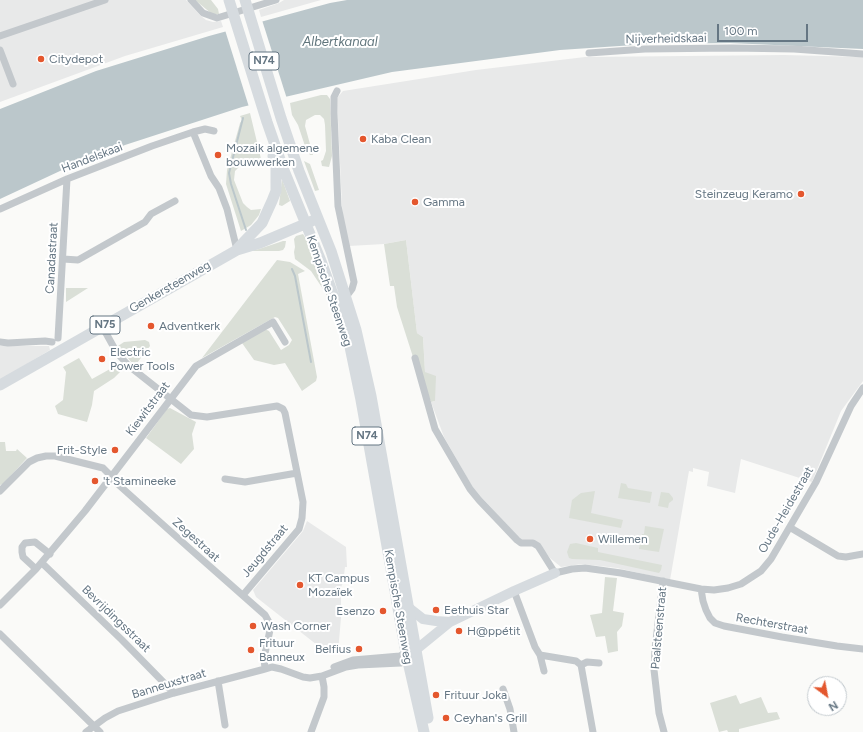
<!DOCTYPE html>
<html>
<head>
<meta charset="utf-8">
<style>
	body { margin:0 }
	#map { position:relative; width:863px; height:732px; overflow:hidden; background:#fafaf8; font-family:Figtree,sans-serif }
	canvas { display:block }
	.north { position:absolute; left:807px; top:676px; width:40px; height:40px; box-sizing:border-box; background:#fff; border:1px solid #c1c8cd; border-radius:50%; rotate:148deg; font-size:11px; font-weight:700; line-height:16px; text-align:center; color:#657683 }
	.north::after { content:''; display:block; margin:auto; width:14px; height:18px; background:#e4572e; clip-path:polygon(50% 0,100% 100%,50% 72%,0 100%) }
	.scale { position:absolute; left:717px; top:24px; width:91px; height:18px; box-sizing:border-box; border:2px solid #657683; border-top:0; padding-left:5px; font-size:12px; line-height:14px; white-space:nowrap; color:#657683; -webkit-text-stroke:3px #fff; paint-order:stroke }
</style>
</head>
<body>
<div id="map">
<canvas width="863" height="732"></canvas>
<div class="north">N</div>
<div class="scale">100 m</div>
</div>
<script>
const context = document.querySelector('canvas').getContext('2d');
context.lineJoin = 'round';
function fillPath(path, color) { context.fillStyle = color; context.fill(path, 'evenodd'); }
const poly = rows => new Path2D(rows.map(r => 'M' + r).join(''));
function strokePath(path, color, width, dash) { context.strokeStyle = color; context.lineWidth = width; context.lineCap = dash ? 'butt' : 'round'; context.setLineDash(dash || []); context.stroke(path); }
function label(font, color, halo, rows, align = 'center') {
  context.font = font + ' Figtree,sans-serif'; context.lineWidth = 4; context.setLineDash([]); context.textBaseline = 'middle'; context.strokeStyle = halo; context.fillStyle = color; for (const [text, x, y, turn = 0] of rows) {
    context.save(); context.translate(x, y); context.rotate((+turn || 0) * Math.PI / 180); context.textAlign = isNaN(turn) ? turn : align; if (halo) context.strokeText(text, 0, 0); context.fillText(text, 0, 0); context.restore();
  }
}
fillPath(poly([
	[0,0,186,0,201,16,206,20,213,22,221,21,223,27,125,56,0,102],
	[284,0,321,0,261,17,259,10,279,3],
	[784,55,863,57,863,381,841,411,812,482,741,459,735,493,707,486,709,472,693,468,693,472,689,471,670,580,617,568,582,564,561,567,550,558,540,545,521,540,473,488,444,437,431,402,435,401,425,372,423,337,417,333,406,240,384,244,349,246,343,227,337,98,343,91,476,70,585,57],
	[0,346,49,346,50,350,0,380],
	[307,521,346,547,347,567,345,567,343,583,341,587,341,618,338,652,326,652,256,597,253,590,303,531]
]), '#e8e9e9');
fillPath(poly([
	[195,0,211,0,218,9,219,14,212,14],
	[321,95,327,95,330,99,332,156,329,167,322,166,321,161,323,160,326,151,325,125,324,119,320,115,315,115,306,120,305,126,313,155,310,155,306,149,298,125,292,115,290,103],
	[250,113,262,163,254,165,249,163,245,163,241,165,235,171,234,180,243,203,247,207,251,210,261,209,259,215,251,225,241,231,226,184,227,170,240,123,242,120,240,116],
	[304,161,310,164,319,190,315,191],
	[282,179,290,201,282,206,279,205],
	[303,234,307,240,332,305,325,292,311,271,295,259,294,252,295,247,294,239,296,236],
	[406,240,417,333,423,337,425,372,436,376,435,401,431,402,413,357,397,307,394,286,390,286,384,244],
	[283,241,286,241,285,247,283,250,279,251,249,251,259,249],
	[277,260,290,262,305,271,298,274,317,377,316,381,302,391,285,363,274,365,254,360,242,343,265,329,269,331,281,350,289,345,292,340,278,318,275,317,202,358],
	[66,288,88,288,66,302],
	[145,340,149,342,150,346,137,363,132,363,118,346,124,342],
	[79,358,92,379,119,364,124,368,114,378,94,391,92,405,87,422,58,414,55,406,63,400,66,372,63,367],
	[170,408,196,422,192,434,194,449,181,464,146,438,167,409],
	[0,442,5,442,6,451,16,451,17,449,27,458,3,484,0,485],
	[621,483,626,484,628,488,652,492,650,503,618,498],
	[595,491,591,513,623,520,621,528,569,518,572,500,581,493],
	[661,492,669,493,673,498,673,500,669,503,668,508,658,506],
	[645,526,664,529,659,552,639,549,642,534,644,534],
	[576,543,598,548,598,552,662,565,661,570,659,573,600,560,572,559,569,558,567,552,570,544],
	[605,577,617,578,613,611,624,613,622,626,617,632,618,651,608,653,605,636,596,637,590,615,602,613],
	[736,695,740,704,761,697,768,713,777,712,780,719,739,729,739,732,728,732,727,730,719,732,710,703]
]), '#dadfd7');
fillPath(poly([
	[347,0,863,0,863,49,730,43,649,44,560,50,392,72,242,107,125,145,60,171,0,199,0,109,96,71,209,36,330,3]
]), '#bbc7cb');
fillPath(poly([
	[262,20,287,99,249,107,225,30]
]), '#fafaf8');
strokePath(poly([
	[243,118,229,173,231,184,246,230],
	[292,269,295,276,311,362]
]), '#bbc7cb', 2);
strokePath(poly([
	[191,0,203,13,217,18,276,0],
	[0,36,105,0],
	[0,50,13,84],
	[589,53,645,49,732,48,794,49,863,54],
	[337,91,334,97,334,113,338,206,354,282,352,289,346,297,343,297],
	[193,132,211,176,219,188,227,209,237,250],
	[0,209,67,179,152,146,193,132,205,129,214,131],
	[63,259,78,260,145,222,151,214,175,201],
	[102,326,117,353,129,366,191,415,207,417,277,406,283,409,285,413,303,502,302,518,299,529,243,595],
	[58,338,67,179],
	[0,342,8,343,45,341,52,342],
	[415,358,435,429,470,489,479,500,517,540,521,543,533,543,538,546,555,573,572,569,585,568,621,573,701,589,714,590,728,588,741,584,761,571,771,559,816,482,851,406,863,388],
	[225,479,245,482,297,473],
	[0,491,29,462,37,458,46,456,55,456,103,468,108,473,111,478,189,548,265,615,270,624,270,630,264,658,265,669],
	[791,528,838,556,846,557,863,554],
	[42,563,122,640,174,693],
	[36,569,23,557,22,552,22,547,25,543,35,542,50,554],
	[663,581,655,649,654,670,659,713,664,732],
	[701,589,703,601,706,610,710,618,715,623,724,626,782,637,837,646,863,649],
	[514,591,535,647,540,655,576,661,581,665,593,732],
	[0,605,36,569,85,511,196,366,273,322,285,342],
	[0,634,100,732],
	[540,655,544,671],
	[581,665,587,662,599,663],
	[334,667,353,660,400,656,406,653],
	[218,681,225,725],
	[503,689,510,709,514,732],
	[86,732,105,718,118,711,174,693,265,669,272,667,281,669,303,677,310,678,322,676,346,667,358,665,401,663,407,657],
	[311,732,324,697,324,687,322,676]
]), '#c3c8cc', 7);
strokePath(poly([
	[409,608,423,619,436,621,450,622],
	[412,653,450,622,514,591,555,573]
]), '#d6dbdf', 10);
strokePath(poly([
	[229,0,267,122,283,168,321,261,342,319,350,347,361,400,406,653,424,732],
	[245,0,281,118,299,171,331,251,356,330,371,396,428,718],
	[238,248,262,223,272,201,276,191,276,166,273,156],
	[0,385,237,250,260,243,312,221]
]), '#d6dbdf', 11);
for (const [x, y, r, color] of [
	[41,59,4,"#e4572e"],
	[363,139,4,"#e4572e"],
	[218,155,4,"#e4572e"],
	[801,194,4,"#e4572e"],
	[415,202,4,"#e4572e"],
	[151,326,4,"#e4572e"],
	[102,359,4,"#e4572e"],
	[115,450,4,"#e4572e"],
	[95,481,4,"#e4572e"],
	[590,539,4,"#e4572e"],
	[300,585,4,"#e4572e"],
	[436,610,4,"#e4572e"],
	[383,611,4,"#e4572e"],
	[253,626,4,"#e4572e"],
	[459,631,4,"#e4572e"],
	[359,649,4,"#e4572e"],
	[251,650,4,"#e4572e"],
	[436,695,4,"#e4572e"],
	[446,718,4,"#e4572e"]
]) { const dot = new Path2D(); dot.arc(x, y, r, 0, 2 * Math.PI); context.fillStyle = color; context.fill(dot); strokePath(dot, '#fff', 1.5); }
for (const [x, y, w] of [
	[264,61,30],
	[105,325,30],
	[367,436,30]
]) { const box = new Path2D(); box.roundRect(x - w / 2, y - 9, w, 18, 3); context.fillStyle = '#fff'; context.fill(box); strokePath(box, '#657683', 1); }
label('bold 11px', '#657683', null, [
	["N74",264,61],
	["N75",105,325],
	["N74",367,436]
]);
label('12px', '#657683', '#fff', [
	["Nijverheidskaai",666,39,-1],
	["Handelskaai",92,158,-21],
	["Canadastraat",52,258,-87],
	["Genkersteenweg",170,287,-30],
	["Kempische Steenweg",329,291,71],
	["Kiewitstraat",148,409,-53],
	["Oude-Heidestraat",786,510,-60],
	["Zegestraat",196,540,42],
	["Jeugdstraat",265,551,-50],
	["Kempische Steenweg",398,607,80],
	["Bevrijdingsstraat",116,619,44],
	["Rechterstraat",772,624,10],
	["Paalsteenstraat",659,628,-85],
	["Banneuxstraat",169,684,-17]
]);
label('12px', '#657683', '#fff', [
	["Citydepot",49,59],
	["Kaba Clean",371,139],
	["Mozaik algemene",226,148],
	["bouwwerken",226,162],
	["Steinzeug Keramo",793,194,"right"],
	["Gamma",423,202],
	["Adventkerk",159,326],
	["Electric",110,352],
	["Power Tools",110,366],
	["Frit-Style",107,450,"right"],
	["'t Stamineeke",103,481],
	["Willemen",598,539],
	["KT Campus",308,578],
	["Mozaïek",308,592],
	["Eethuis Star",444,610],
	["Esenzo",375,611,"right"],
	["Wash Corner",261,626],
	["H@ppétit",467,631],
	["Frituur",259,643],
	["Banneux",259,657],
	["Belfius",351,649,"right"],
	["Frituur Joka",444,695],
	["Ceyhan's Grill",454,718]
], 'left');
label('italic 13px', '#60757c', '#fff', [
	["Albertkanaal",340,42]
]);
</script>
</body>
</html>
